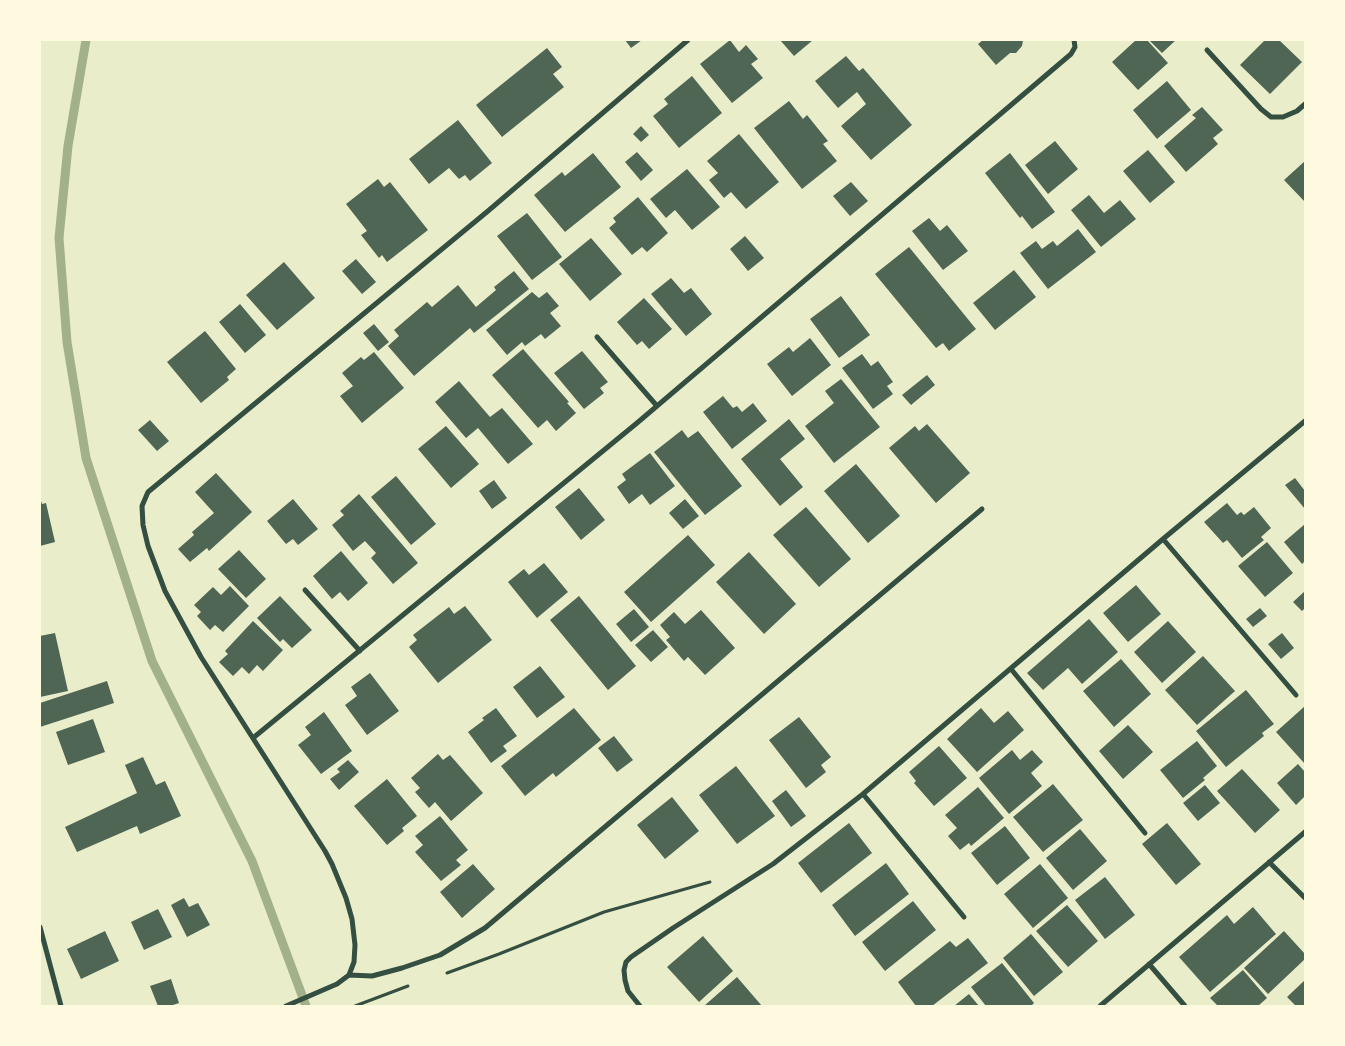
<!DOCTYPE html>
<html>
<head>
<meta charset="utf-8">
<style>
	body { margin:0 }
	#map { position:relative; width:1345px; height:1046px; overflow:hidden; background:#e9edc9; font-family:Rubik,sans-serif }
	canvas { display:block }
	.frame { position:absolute; inset:0; border:41px solid #fefae0; pointer-events:none }
</style>
</head>
<body>
<div id="map">
<canvas width="1345" height="1046"></canvas>
<div class="frame"></div>
</div>
<script>
const context = document.querySelector('canvas').getContext('2d');
context.lineJoin = 'round';
const poly = rows => new Path2D(rows.map(r => 'M' + r).join(''));
function strokePath(path, color, width, dash) { context.strokeStyle = color; context.lineWidth = width; context.lineCap = dash ? 'butt' : 'round'; context.setLineDash(dash || []); context.stroke(path); }
function fillPath(path, color) { context.fillStyle = color; context.fill(path, 'evenodd'); }
strokePath(poly([
	[86,40,68,146,59,238,67,342,86,458,152,661,252,861,306,1006]
]), '#a3b18a', 9);
fillPath(poly([
	[625,40,642,40,631,48],
	[730,40,739,52,746,45,758,59,751,64,763,78,732,103,700,64],
	[780,40,813,40,794,56],
	[983,40,1023,40,1022,46,1016,53,1010,53,996,65,978,44],
	[1136,40,1147,40,1168,63,1138,90,1112,62],
	[1149,40,1176,40,1162,53],
	[1265,40,1279,40,1302,62,1270,94,1240,65],
	[547,48,562,67,553,74,564,87,502,137,476,105],
	[846,56,859,71,863,68,912,125,871,160,841,126,866,104,857,92,838,108,815,81],
	[692,76,722,113,679,148,653,116,668,104,664,99],
	[1167,81,1191,110,1157,139,1133,110],
	[789,101,803,119,807,115,828,141,823,144,837,161,802,189,754,128],
	[1202,107,1223,130,1213,138,1218,144,1186,172,1164,146,1196,118,1192,115],
	[458,120,492,163,470,181,465,175,459,179,449,168,429,184,409,159],
	[641,126,649,135,641,142,633,134],
	[739,134,779,182,746,209,731,192,724,198,709,180,718,173,707,161],
	[1055,141,1078,169,1048,194,1025,165],
	[1148,150,1175,182,1150,203,1123,171],
	[637,152,653,170,641,181,625,162],
	[593,153,621,187,565,232,534,195,562,172,565,176],
	[1010,153,1055,212,1032,229,1022,216,1020,218,985,173],
	[1305,161,1305,202,1284,180],
	[687,169,720,207,692,230,675,210,666,218,650,199],
	[378,179,384,187,390,182,428,230,387,262,382,255,379,258,361,235,367,231,346,204],
	[851,182,868,201,850,216,833,196],
	[1089,195,1104,213,1120,200,1136,219,1101,247,1071,210],
	[638,197,668,233,647,252,642,247,632,255,609,228,616,222,613,218],
	[527,213,562,257,532,280,497,236],
	[929,218,940,231,947,225,968,251,943,270,912,231],
	[1078,229,1096,252,1048,289,1020,253,1036,241,1042,249,1053,241,1057,246],
	[745,236,764,258,748,271,730,249],
	[591,238,622,274,590,301,559,264],
	[909,247,976,329,949,351,943,343,936,348,875,274],
	[356,259,376,282,362,294,342,271],
	[284,262,315,298,277,330,246,295],
	[1014,270,1036,297,995,330,973,303],
	[514,271,529,289,474,333,470,328,414,376,388,346,399,336,394,330,427,302,432,307,458,285,476,307,496,290,494,287],
	[671,278,684,293,691,288,712,314,686,336,651,294],
	[532,292,539,298,547,292,559,306,550,313,561,326,545,339,541,334,525,346,522,342,507,355,486,330],
	[841,296,870,335,839,358,810,319],
	[644,298,672,329,649,349,642,341,637,345,617,322],
	[240,304,266,335,245,353,219,322],
	[374,324,389,342,378,351,363,333],
	[205,331,236,369,227,377,229,380,201,403,167,362],
	[810,338,831,365,792,396,767,364,789,347,793,352],
	[523,349,569,402,567,403,576,413,556,431,547,420,538,428,492,375],
	[582,351,608,382,600,388,604,393,584,409,554,373],
	[374,352,404,388,362,423,340,396,353,386,342,373,361,357,364,360],
	[862,354,871,366,878,361,893,382,887,386,893,394,873,409,842,368],
	[927,375,935,385,911,405,902,395],
	[841,379,880,427,834,463,805,426,834,403,825,391],
	[459,381,490,417,502,408,533,444,508,464,478,428,466,438,435,402],
	[723,396,733,408,737,406,742,412,753,403,767,421,732,449,703,412],
	[789,419,805,439,780,459,803,487,780,506,741,459],
	[150,420,169,441,157,451,138,430],
	[927,424,970,473,936,503,889,448,915,426,919,431],
	[446,426,479,464,451,488,418,449],
	[682,430,688,438,698,431,742,486,705,515,654,452],
	[650,453,675,486,650,505,642,494,629,504,617,487,626,480,622,474],
	[856,464,900,516,868,543,824,491],
	[216,473,252,512,209,551,207,548,190,562,178,549,194,535,192,532,214,513,195,492],
	[396,476,436,524,411,545,371,497],
	[1295,478,1305,491,1305,509,1285,485],
	[494,480,507,498,492,509,479,491],
	[579,488,605,520,581,540,555,507],
	[359,494,418,563,393,584,371,558,376,553,365,541,353,551,332,525,344,515,340,511],
	[40,498,42,504,46,503,55,542,40,546],
	[293,499,318,529,298,545,293,539,286,544,267,521],
	[685,499,699,516,683,529,669,513],
	[1227,503,1237,515,1241,512,1244,515,1254,507,1271,528,1261,537,1264,540,1242,558,1227,540,1223,543,1204,522],
	[806,507,851,559,819,587,773,535],
	[1305,524,1305,561,1302,564,1284,542],
	[688,535,715,565,651,622,624,592],
	[1267,542,1293,573,1265,597,1238,566],
	[239,550,266,579,246,598,218,569],
	[341,551,368,583,348,601,340,592,332,599,313,576],
	[749,552,796,604,764,634,716,582],
	[544,563,568,592,537,618,508,582,524,569,529,575],
	[1136,585,1161,614,1128,642,1103,613],
	[230,586,249,606,223,632,215,625,210,630,197,616,201,612,194,605,213,587,221,595],
	[1305,591,1305,608,1302,611,1293,602],
	[280,596,312,630,292,648,283,639,280,642,257,618],
	[579,596,636,666,608,690,550,620],
	[465,606,492,640,438,683,409,647,417,640,413,635,449,607,454,614],
	[1260,608,1267,616,1253,627,1246,619],
	[634,609,649,627,631,642,616,624],
	[701,610,735,648,705,675,688,657,684,661,666,640,670,637,660,625,674,612,685,624],
	[1089,619,1118,652,1082,684,1068,668,1043,690,1027,673],
	[253,621,283,650,263,671,257,665,249,674,242,667,233,676,219,662,228,654,225,651],
	[1168,621,1196,652,1162,683,1134,652],
	[653,630,668,647,651,662,635,645],
	[55,633,68,691,40,697,40,636],
	[1282,633,1294,648,1281,659,1268,644],
	[1203,656,1235,691,1197,725,1165,690],
	[1121,659,1151,694,1114,727,1083,691],
	[540,666,565,697,537,718,513,687],
	[370,673,399,711,367,735,345,705,357,696,351,687],
	[107,681,114,703,40,727,40,703],
	[1246,690,1274,724,1262,733,1264,736,1226,767,1196,731],
	[1305,706,1305,764,1276,732],
	[496,708,517,736,503,746,507,751,491,763,468,732,484,720,482,718],
	[574,708,601,740,556,777,553,773,525,796,501,766],
	[981,708,994,723,1008,711,1024,730,977,772,947,739],
	[324,712,352,751,321,774,298,745,311,735,305,727],
	[799,717,831,757,821,765,826,772,806,788,769,740],
	[93,719,105,752,68,765,56,732],
	[1128,725,1153,752,1123,779,1099,751],
	[614,736,633,760,617,772,598,748],
	[1197,741,1217,766,1203,778,1205,780,1183,798,1160,770],
	[939,746,967,778,934,806,914,783,916,781,909,772],
	[1012,750,1020,760,1032,750,1043,762,1031,773,1042,786,1009,814,979,778],
	[438,754,443,760,450,755,483,793,451,821,435,802,429,808,415,792,420,788,411,778],
	[143,757,156,785,165,781,181,816,140,834,137,826,77,852,65,827,137,793,125,765],
	[348,760,359,772,339,790,330,779,340,772,337,769],
	[1298,764,1305,772,1305,796,1296,805,1277,783],
	[736,766,775,816,737,844,699,795],
	[1242,769,1280,810,1255,833,1217,791],
	[387,779,417,816,402,828,404,831,387,845,354,806],
	[1053,784,1083,820,1043,852,1013,817],
	[1205,785,1220,803,1198,821,1183,803],
	[978,787,1004,818,971,846,969,843,960,850,948,836,957,828,945,815],
	[786,790,806,816,791,827,772,801],
	[672,797,699,831,665,859,637,825],
	[440,816,468,850,456,860,461,865,441,881,415,852,423,845,415,836],
	[849,823,872,853,821,893,798,863],
	[1167,823,1201,864,1176,885,1142,844],
	[1005,826,1030,858,997,885,971,853],
	[1080,829,1107,861,1073,890,1046,858],
	[886,863,909,894,855,936,832,905],
	[473,864,495,889,462,918,440,892],
	[1040,864,1068,898,1033,928,1004,894],
	[1105,877,1135,915,1105,939,1075,900],
	[184,898,189,907,198,903,210,925,187,937,171,905],
	[913,901,936,930,885,971,862,942],
	[1067,905,1098,941,1068,967,1036,931],
	[1253,907,1276,934,1210,992,1179,957,1227,915,1234,924],
	[158,909,172,937,144,950,131,922],
	[105,931,119,961,81,979,67,949],
	[1284,931,1305,954,1305,959,1268,994,1244,968],
	[1031,934,1063,972,1034,996,1003,958],
	[703,936,733,971,699,1002,667,967],
	[968,938,988,963,932,1006,916,1006,898,982,950,941,956,947],
	[1002,963,1034,1003,1031,1006,986,1006,971,987],
	[1243,970,1267,998,1258,1006,1218,1006,1210,998],
	[737,977,762,1006,704,1006],
	[171,979,179,1003,170,1006,158,1006,150,986],
	[1305,980,1305,1006,1296,1006,1287,997],
	[969,994,979,1006,954,1006]
]), '#4f6655');
strokePath(poly([
	[447,973,499,954,604,912,710,882],
	[355,1006,408,986]
]), '#344e41', 3);
strokePath(poly([
	[1207,50,1261,109,1271,117,1283,117,1297,111,1305,104],
	[597,337,657,406],
	[1163,539,1296,695],
	[305,590,360,651],
	[1011,669,1145,833],
	[253,738,637,423,1071,54,1075,47,1074,40],
	[863,794,964,917],
	[1269,862,1305,898],
	[40,927,61,1006],
	[1149,964,1185,1006],
	[349,975,372,976,402,968,440,955,485,928,982,509],
	[286,1006,337,984,349,975,354,962,355,945,352,919,346,898,332,864,325,851,201,657,165,591,148,546,143,525,142,506,148,492,488,211,688,40],
	[640,1006,628,991,625,980,624,970,626,962,631,957,673,928,773,864,863,794,1163,539,1305,421],
	[1100,1006,1305,832]
]), '#344e41', 5);
</script>
</body>
</html>
